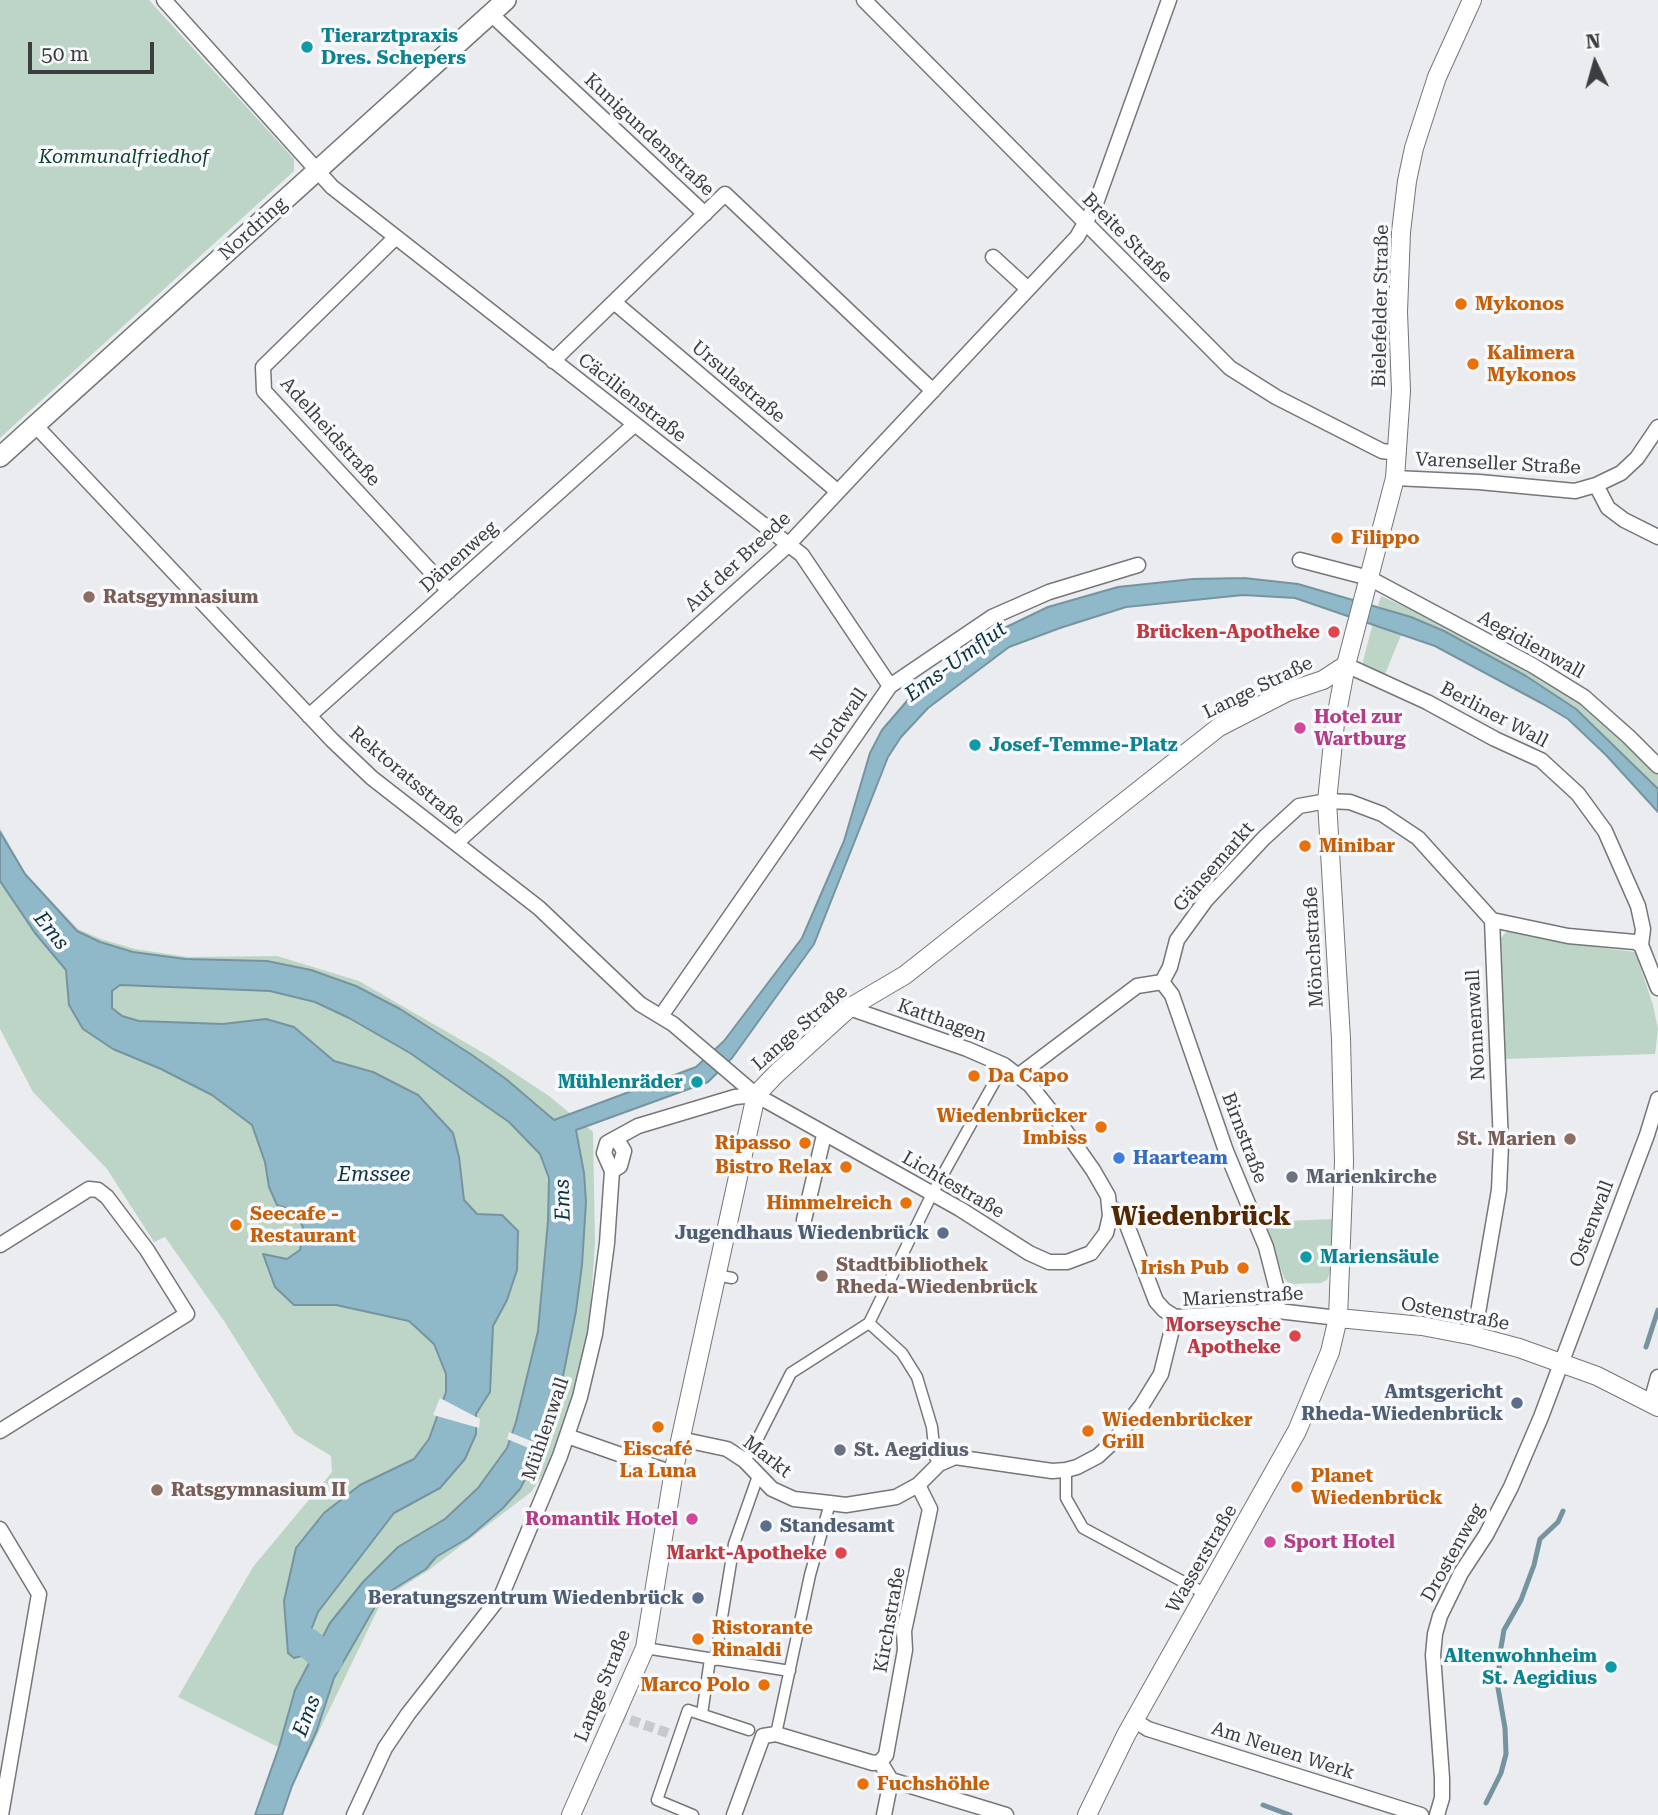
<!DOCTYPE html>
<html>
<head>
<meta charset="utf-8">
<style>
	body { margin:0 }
	#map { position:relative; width:1658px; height:1815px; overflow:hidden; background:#eaecef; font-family:"Roboto Serif",serif }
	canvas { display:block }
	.north { position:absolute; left:1560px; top:28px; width:70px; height:70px; -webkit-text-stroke:5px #f8f9fc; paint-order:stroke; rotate:355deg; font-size:19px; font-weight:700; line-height:28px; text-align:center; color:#3c3d3e }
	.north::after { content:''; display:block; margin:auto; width:24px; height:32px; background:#3c3d3e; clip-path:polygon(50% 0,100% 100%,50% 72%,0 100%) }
	.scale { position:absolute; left:28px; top:42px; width:126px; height:32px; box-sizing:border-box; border:4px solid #3c3d3e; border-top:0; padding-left:9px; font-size:21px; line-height:24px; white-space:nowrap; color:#3c3d3e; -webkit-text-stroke:5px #f8f9fc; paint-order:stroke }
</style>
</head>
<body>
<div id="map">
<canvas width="1658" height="1815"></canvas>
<div class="north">N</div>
<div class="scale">50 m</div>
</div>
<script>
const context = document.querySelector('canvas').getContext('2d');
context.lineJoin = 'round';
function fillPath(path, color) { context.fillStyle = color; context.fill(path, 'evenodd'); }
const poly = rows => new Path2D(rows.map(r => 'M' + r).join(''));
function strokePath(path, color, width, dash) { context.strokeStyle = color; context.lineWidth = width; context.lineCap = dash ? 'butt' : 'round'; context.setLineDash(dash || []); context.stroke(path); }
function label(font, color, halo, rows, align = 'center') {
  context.font = font + ' "Roboto Serif",serif'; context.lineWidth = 7; context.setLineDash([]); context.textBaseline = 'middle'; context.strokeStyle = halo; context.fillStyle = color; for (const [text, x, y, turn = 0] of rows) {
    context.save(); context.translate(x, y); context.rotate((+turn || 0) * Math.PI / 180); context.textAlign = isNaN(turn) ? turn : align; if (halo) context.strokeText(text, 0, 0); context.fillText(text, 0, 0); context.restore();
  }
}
fillPath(poly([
	[0,0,149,0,294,159,294,171,0,438],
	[1381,596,1446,625,1529,668,1583,702,1628,739,1658,773,1658,789,1576,709,1526,676,1444,631,1378,606],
	[1373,623,1402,633,1385,674,1362,665],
	[0,828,26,874,78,929,101,939,135,949,188,957,277,956,359,981,487,1055,549,1096,593,1132,595,1243,590,1314,580,1382,551,1464,531,1492,429,1570,391,1594,379,1607,306,1758,276,1746,178,1697,253,1567,332,1472,331,1456,295,1434,224,1321,165,1237,154,1242,107,1169,33,1092,0,1029],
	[1507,931,1566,943,1635,952,1653,1005,1658,1029,1655,1054,1505,1059,1501,938],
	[1333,1219,1330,1272,1327,1280,1321,1283,1289,1284,1284,1278,1265,1222]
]), '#bdd5c6');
const water = poly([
	[1244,578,1298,584,1411,617,1444,631,1526,676,1576,709,1658,789,1658,812,1606,755,1568,719,1543,704,1435,646,1295,598,1243,595,1126,607,1060,628,1009,647,928,708,901,737,888,757,814,944,732,1058,708,1082,576,1130,584,1173,586,1202,582,1265,576,1311,557,1406,538,1454,520,1489,503,1508,468,1538,436,1557,426,1569,389,1592,376,1605,334,1678,317,1730,292,1786,282,1815,255,1815,279,1747,295,1690,330,1623,363,1582,398,1547,445,1519,478,1488,507,1448,516,1422,538,1331,548,1221,549,1178,540,1154,509,1122,410,1053,349,1018,315,1002,270,991,246,990,120,985,112,991,112,1008,122,1016,139,1021,223,1024,266,1019,294,1027,334,1061,373,1072,418,1095,453,1133,459,1157,464,1200,477,1214,502,1215,518,1231,517,1270,507,1300,493,1326,490,1392,476,1414,476,1434,465,1459,440,1488,394,1513,318,1612,301,1656,294,1658,288,1653,284,1601,296,1548,324,1513,360,1485,414,1459,429,1439,446,1392,446,1374,434,1344,409,1321,336,1305,294,1305,275,1287,263,1254,287,1259,300,1250,304,1230,296,1211,277,1205,269,1187,265,1162,252,1125,212,1095,161,1069,113,1049,83,1029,69,1005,66,970,35,933,0,881,0,832,25,874,77,931,100,942,133,952,185,959,267,961,311,970,356,986,400,1009,472,1055,506,1079,554,1120,696,1067,724,1041,802,938,844,841,870,753,882,730,913,694,998,631,1048,607,1118,587,1193,579,1244,578]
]);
fillPath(water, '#8fb9c9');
strokePath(water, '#76949f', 2);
fillPath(poly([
	[440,1398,480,1419,479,1428,433,1415],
	[509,1432,541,1445,547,1442,540,1458,538,1452,507,1439]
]), '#eaecef');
strokePath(poly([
	[1646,1347,1658,1310],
	[1486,1803,1501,1773,1506,1754,1505,1728,1498,1688,1500,1653,1504,1630,1521,1600,1534,1565,1540,1539,1558,1522,1563,1511],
	[1263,1805,1290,1815]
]), '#76949f', 5);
strokePath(poly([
	[308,1643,328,1660]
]), '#8fb9c9', 30);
strokePath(poly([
	[616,1715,668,1733]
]), '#c7c9cc', 10, [10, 5]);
const pedestrian = poly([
	[716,1275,732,1278],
	[869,1323,932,1194,1004,1065],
	[869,1323,902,1353,917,1377,932,1427,935,1457,939,1464],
	[744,1460,751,1452,791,1373,869,1323],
	[1066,1470,1066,1498,1083,1528,1206,1594],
	[645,1648,790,1671],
	[715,1660,734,1544,758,1476],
	[702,1714,710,1659],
	[776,1734,810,1575,830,1503],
	[693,1815,657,1800,688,1710,749,1730]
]);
const minor = poly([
	[164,0,332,187,802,555,890,686],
	[864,0,1230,368,1276,397,1382,451,1398,453],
	[491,14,705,214],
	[395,238,263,367,264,391,449,591],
	[993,257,1028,289],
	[614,302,837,491],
	[553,361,725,194,933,391],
	[35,425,332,740,372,778,539,908,640,1004,673,1024,756,1095,960,1209,1029,1253,1049,1262,1067,1262,1091,1253,1106,1233,1110,1216,1108,1196,1093,1170,1057,1119,1030,1085,1004,1065,967,1049,849,1008],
	[1395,478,1479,482,1575,491,1596,485,1621,473,1637,458,1658,427],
	[1596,485,1608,508,1624,520,1658,537],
	[1300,560,1369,578,1532,665,1584,697,1629,737,1658,766],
	[1346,665,1427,702,1495,739,1541,760,1578,794,1605,831,1638,906,1643,929,1641,945,1658,988],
	[309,716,634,425],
	[456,843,788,545,1077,237,1095,206,1169,0],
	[1492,920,1568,936,1635,942,1641,945],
	[1162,982,1170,967,1177,940,1206,900,1264,838,1299,806,1327,801,1350,802,1382,814,1418,838,1492,920,1501,1144,1499,1190,1474,1336],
	[1162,982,1172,995,1226,1151,1266,1247,1277,1290,1278,1311],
	[661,1016,890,686,992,617,1049,592,1138,565],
	[1019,1075,1137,986,1162,982],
	[612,1171,620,1166,624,1151,616,1138],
	[1110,1208,1122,1212,1156,1301,1164,1310,1175,1317],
	[804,1220,824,1135],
	[0,1245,89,1189,98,1190,107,1197,147,1250,187,1314,0,1431],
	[1175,1317,1278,1311,1338,1318],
	[1651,1402,1658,1377],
	[567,1436,673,1473],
	[680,1439,727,1449,744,1460,772,1489,794,1499,830,1503,846,1505,896,1497,918,1485,939,1464,955,1457,1052,1471,1066,1470,1077,1467,1098,1456,1114,1441,1142,1405,1161,1374,1175,1317],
	[0,1529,39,1594,1,1815],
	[1135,1721,1148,1729,1421,1815],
	[880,1762,886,1755,905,1650,904,1631,930,1509,918,1485],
	[880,1762,891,1780,1006,1815],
	[354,1815,385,1748,408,1714,502,1594,560,1456,580,1397,595,1334,607,1243,612,1171,604,1153,607,1143,638,1126,735,1097,756,1095],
	[734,1815,763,1736,776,1734,873,1763,880,1762],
	[884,1815,891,1780],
	[1437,1815,1442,1798,1442,1778,1433,1655,1435,1634,1440,1616,1461,1573,1486,1535,1511,1487,1541,1417,1647,1135,1658,1099]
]);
const tertiary = poly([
	[1338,1318,1422,1326,1474,1336,1519,1348,1597,1376,1658,1407],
	[571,1815,645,1648,675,1464,756,1095,776,1074,849,1008,905,975,1219,727,1287,692,1323,680,1346,665],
	[1087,1815,1126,1735,1297,1431,1330,1352,1338,1318,1344,1162,1341,1039,1327,801,1335,723,1346,665,1395,478,1401,391,1398,312,1401,232,1407,181,1414,148,1437,77,1472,0]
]);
const secondary = poly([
	[0,457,506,0]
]);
strokePath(pedestrian, '#757679', 13);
strokePath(minor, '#757679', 17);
strokePath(tertiary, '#757679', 20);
strokePath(secondary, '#757679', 22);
strokePath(pedestrian, '#fff', 10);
strokePath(minor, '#fff', 14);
strokePath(tertiary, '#fff', 18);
strokePath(secondary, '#fff', 19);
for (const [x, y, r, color] of [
	[307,47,7,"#0f9aa8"],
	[1461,304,7,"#e8710a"],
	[1473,364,7,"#e8710a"],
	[1337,538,7,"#e8710a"],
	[89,597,7,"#8d6e63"],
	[1334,632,7,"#e0444e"],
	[1300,728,7,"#d1479c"],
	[975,745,7,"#0f9aa8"],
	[1305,846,7,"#e8710a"],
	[974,1076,7,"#e8710a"],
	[697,1082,7,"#0f9aa8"],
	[1101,1127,7,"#e8710a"],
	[1570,1139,7,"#8d6e63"],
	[805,1143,7,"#e8710a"],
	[1119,1158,7,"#3f7fe0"],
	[846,1167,7,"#e8710a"],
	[1292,1177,7,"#6b7280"],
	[906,1203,7,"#e8710a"],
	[236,1225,7,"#e8710a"],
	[943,1233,7,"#5c6f8a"],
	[1306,1257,7,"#0f9aa8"],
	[1243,1268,7,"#e8710a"],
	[822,1276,7,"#8d6e63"],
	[1295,1336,7,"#e0444e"],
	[1517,1403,7,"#5c6f8a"],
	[658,1427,7,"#e8710a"],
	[1088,1431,7,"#e8710a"],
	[840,1450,7,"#6b7280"],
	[1297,1487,7,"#e8710a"],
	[157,1490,7,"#8d6e63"],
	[692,1519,7,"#d1479c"],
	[766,1526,7,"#5c6f8a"],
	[1270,1542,7,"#d1479c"],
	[841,1553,7,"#e0444e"],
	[698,1598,7,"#5c6f8a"],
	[698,1639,7,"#e8710a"],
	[1611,1667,7,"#0f9aa8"],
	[764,1685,7,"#e8710a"],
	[863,1784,7,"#e8710a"]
]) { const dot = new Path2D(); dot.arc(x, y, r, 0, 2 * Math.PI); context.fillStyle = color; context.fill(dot); strokePath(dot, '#f8f9fc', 2.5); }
label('bold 19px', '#0d838f', '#f8f9fc', [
	["Tierarztpraxis",321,36],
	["Dres. Schepers",321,58],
	["Josef-Temme-Platz",989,745],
	["Mühlenräder",683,1082,"right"],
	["Mariensäule",1320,1257],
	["Altenwohnheim",1597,1656,"right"],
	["St. Aegidius",1597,1678,"right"]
], 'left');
label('19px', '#3c3d3e', '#f8f9fc', [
	["Kunigundenstraße",649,135,43],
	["Nordring",253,229,-42],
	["Breite Straße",1127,238,45],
	["Bielefelder Straße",1381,306,-89],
	["Ursulastraße",738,382,40],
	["Cäcilienstraße",632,398,38],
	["Adelheidstraße",330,432,48],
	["Varenseller Straße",1498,464,3],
	["Dänenweg",459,557,-42],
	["Auf der Breede",738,562,-43],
	["Aegidienwall",1531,645,29],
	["Lange Straße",1258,688,-26],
	["Berliner Wall",1494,715,28],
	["Nordwall",839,725,-55],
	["Rektoratsstraße",407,777,40],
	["Gänsemarkt",1214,867,-49],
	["Mönchstraße",1314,947,-93],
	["Katthagen",942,1021,20],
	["Nonnenwall",1476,1025,-93],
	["Lange Straße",800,1028,-41],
	["Birnstraße",1244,1138,69],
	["Lichtestraße",953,1185,30],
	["Ostenwall",1592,1224,-69],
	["Marienstraße",1243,1297,-3],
	["Ostenstraße",1455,1314,11],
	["Mühlenwall",546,1429,-71],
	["Markt",767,1457,38],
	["Drostenweg",1453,1553,-61],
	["Wasserstraße",1202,1559,-60],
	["Kirchstraße",890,1620,-80],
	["Lange Straße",603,1686,-68],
	["Am Neuen Werk",1283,1751,18]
]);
label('italic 19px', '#11412b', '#f8f9fc', [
	["Kommunalfriedhof",124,157]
]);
label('bold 19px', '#c56008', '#f8f9fc', [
	["Mykonos",1475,304],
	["Kalimera",1487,353],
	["Mykonos",1487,375],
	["Filippo",1351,538],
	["Minibar",1319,846],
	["Da Capo",988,1076],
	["Wiedenbrücker",1087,1116,"right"],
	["Imbiss",1087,1138,"right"],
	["Ripasso",791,1143,"right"],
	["Bistro Relax",832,1167,"right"],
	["Himmelreich",892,1203,"right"],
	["Seecafe -",250,1214],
	["Restaurant",250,1236],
	["Irish Pub",1229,1268,"right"],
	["Wiedenbrücker",1102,1420],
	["Grill",1102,1442],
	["Eiscafé",658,1449,"center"],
	["La Luna",658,1471,"center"],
	["Planet",1311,1476],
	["Wiedenbrück",1311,1498],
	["Ristorante",712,1628],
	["Rinaldi",712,1650],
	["Marco Polo",750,1685,"right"],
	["Fuchshöhle",877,1784]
], 'left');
label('bold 19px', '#785e54', '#f8f9fc', [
	["Ratsgymnasium",103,597],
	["St. Marien",1556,1139,"right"],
	["Stadtbibliothek",836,1265],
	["Rheda-Wiedenbrück",836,1287],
	["Ratsgymnasium II",171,1490]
], 'left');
label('bold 19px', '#be3a42', '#f8f9fc', [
	["Brücken-Apotheke",1320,632],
	["Morseysche",1281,1325],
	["Apotheke",1281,1347],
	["Markt-Apotheke",827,1553]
], 'right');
label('bold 19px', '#b23c85', '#f8f9fc', [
	["Hotel zur",1314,717],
	["Wartburg",1314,739],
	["Romantik Hotel",678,1519,"right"],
	["Sport Hotel",1284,1542]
], 'left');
label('bold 19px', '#366cbe', '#f8f9fc', [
	["Haarteam",1133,1158]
], 'left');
label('bold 19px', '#5b616d', '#f8f9fc', [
	["Marienkirche",1306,1177],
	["St. Aegidius",854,1450]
], 'left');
label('bold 19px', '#4e5e75', '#f8f9fc', [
	["Jugendhaus Wiedenbrück",929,1233],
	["Amtsgericht",1503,1392],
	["Rheda-Wiedenbrück",1503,1414],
	["Standesamt",780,1526,"left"],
	["Beratungszentrum Wiedenbrück",684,1598]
], 'right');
label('italic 21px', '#0c3340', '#f8f9fc', [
	["Ems-Umflut",956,662,-36],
	["Ems",51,931,51],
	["Emssee",374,1175],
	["Ems",563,1200,-92],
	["Ems",307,1716,-69]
]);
label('bold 26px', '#532800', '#f8f9fc', [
	["Wiedenbrück",1201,1217]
]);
</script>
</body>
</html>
